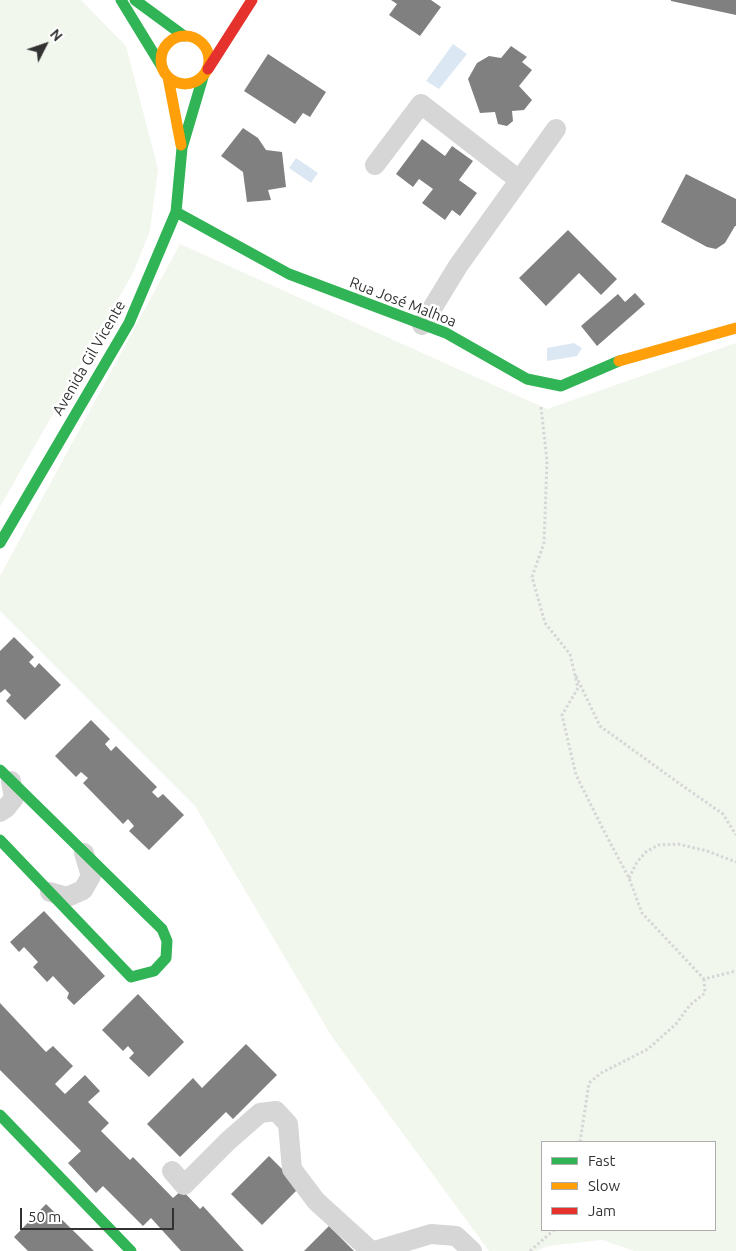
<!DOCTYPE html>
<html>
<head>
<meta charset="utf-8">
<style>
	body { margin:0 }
	#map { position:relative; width:736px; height:1251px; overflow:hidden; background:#fff; font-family:Ubuntu,sans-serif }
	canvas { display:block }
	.legend { position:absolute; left:541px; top:1141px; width:175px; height:90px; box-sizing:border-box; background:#fff; border:1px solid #adadad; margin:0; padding:6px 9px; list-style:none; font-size:15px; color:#323232 }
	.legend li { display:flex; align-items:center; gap:10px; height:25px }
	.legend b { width:25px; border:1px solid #adadad }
	.north { position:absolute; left:20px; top:20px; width:50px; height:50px; -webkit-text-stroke:4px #fff; paint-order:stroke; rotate:49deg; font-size:14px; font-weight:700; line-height:20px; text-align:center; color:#323232 }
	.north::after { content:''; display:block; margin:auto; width:18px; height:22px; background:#323232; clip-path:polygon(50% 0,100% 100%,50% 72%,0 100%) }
	.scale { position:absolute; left:20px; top:1208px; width:154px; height:22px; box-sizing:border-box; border:2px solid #323232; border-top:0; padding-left:6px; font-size:15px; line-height:18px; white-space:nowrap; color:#323232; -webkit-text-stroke:4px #fff; paint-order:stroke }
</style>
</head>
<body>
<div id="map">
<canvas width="736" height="1251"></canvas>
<ul class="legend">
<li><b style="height:6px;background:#30b455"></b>Fast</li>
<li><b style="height:6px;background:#ff9f0a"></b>Slow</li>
<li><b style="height:6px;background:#e5322d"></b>Jam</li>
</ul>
<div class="north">N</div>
<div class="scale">50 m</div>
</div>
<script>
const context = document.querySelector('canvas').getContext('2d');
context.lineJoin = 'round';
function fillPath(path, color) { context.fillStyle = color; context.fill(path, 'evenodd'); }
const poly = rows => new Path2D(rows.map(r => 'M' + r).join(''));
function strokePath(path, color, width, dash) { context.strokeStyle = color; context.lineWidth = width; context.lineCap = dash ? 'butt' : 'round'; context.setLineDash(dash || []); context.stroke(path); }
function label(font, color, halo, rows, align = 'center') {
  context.font = font + ' Ubuntu,sans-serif'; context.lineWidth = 5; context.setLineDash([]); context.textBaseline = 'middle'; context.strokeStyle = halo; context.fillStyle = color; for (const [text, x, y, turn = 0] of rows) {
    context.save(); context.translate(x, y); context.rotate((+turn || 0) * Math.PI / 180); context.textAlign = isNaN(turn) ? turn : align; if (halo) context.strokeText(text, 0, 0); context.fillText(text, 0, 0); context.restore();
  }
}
fillPath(poly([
	[0,0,81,0,126,46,158,169,150,231,133,273,0,507],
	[180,244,547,409,736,343,736,1251,634,1251,602,1240,548,1246,537,1251,489,1251,332,1037,195,806,0,611,0,576],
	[542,1142,715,1142,715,1230,542,1230]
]), '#f2f7ee');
fillPath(poly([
	[453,44,467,54,439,89,426,81],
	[296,158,318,173,311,183,289,168],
	[574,343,582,348,577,356,547,361,547,348]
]), '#dbe8f4');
fillPath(poly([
	[391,0,431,0,441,7,420,36,389,15,397,4],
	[671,0,736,0,736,15,671,1],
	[511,46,527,57,522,62,532,70,519,86,532,100,524,110,512,111,513,121,507,126,498,124,495,112,480,113,468,79,477,63,489,56,501,58],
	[268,54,326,92,310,117,303,113,295,124,244,91],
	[243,128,258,138,266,150,282,152,286,187,268,190,271,200,247,202,243,172,221,156],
	[422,139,445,156,452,146,473,161,459,180,477,193,460,216,452,210,445,220,422,203,433,189,419,179,413,187,396,174],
	[686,174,736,199,736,226,735,226,725,243,716,249,707,247,661,222],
	[568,230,617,279,601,295,579,273,546,306,519,278],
	[635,293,645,304,597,346,581,326,618,294,625,302],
	[14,637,34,657,29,662,35,668,39,663,61,685,25,720,6,701,11,695,5,689,0,693,0,651],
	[91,720,110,739,105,744,111,751,116,746,157,787,152,792,158,798,163,794,184,815,149,850,129,831,134,826,128,819,123,824,83,783,88,778,81,772,76,777,55,756],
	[44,911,105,976,74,1005,67,998,69,993,53,976,47,982,33,967,38,962,24,947,19,952,10,942],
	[138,994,184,1042,149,1077,129,1058,134,1053,128,1046,123,1051,102,1030],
	[0,1003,46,1052,53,1046,73,1066,55,1084,65,1094,85,1075,100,1091,88,1102,109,1123,101,1131,130,1160,133,1157,173,1198,182,1190,200,1209,203,1206,244,1251,181,1251,151,1218,143,1226,103,1186,96,1193,68,1163,81,1151,0,1070],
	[246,1044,277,1075,233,1119,226,1112,180,1157,147,1124,193,1078,202,1088],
	[269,1156,300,1187,262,1225,231,1194],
	[46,1204,94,1251,28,1251,14,1237],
	[329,1226,354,1251,304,1251]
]), '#808080');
strokePath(poly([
	[541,407,547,461,544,543,532,577,545,623,570,654,578,688,562,715,576,775,605,833,629,878,642,913,704,979,736,971],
	[576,676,600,726,680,784,723,814,736,835],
	[629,878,637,862,646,852,658,845,678,844,707,851,736,862],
	[580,1142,589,1083,601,1073,648,1049,676,1024,690,1005,705,993,704,979],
	[530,1251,554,1230]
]), '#d6d6d6', 3, [2.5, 2.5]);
strokePath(poly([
	[375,165,421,104,519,180],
	[422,325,458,266,556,129],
	[0,812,6,808,14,798,11,781],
	[50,892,67,897,83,890,91,876,84,853],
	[172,1171,184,1185,228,1141,260,1113,276,1111,288,1124,292,1169,316,1201,371,1251],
	[374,1251,431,1234,456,1236,472,1251]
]), '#d6d6d6', 20);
strokePath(poly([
	[121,0,162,67],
	[135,0,184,36],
	[176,212,289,274,446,333,527,379,561,386,619,361],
	[0,543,129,323,176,212,182,148,203,77],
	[0,770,162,929,167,941,166,958,154,971,131,977,0,840],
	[0,1115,131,1251]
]), '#30b455', 11);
strokePath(poly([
	'161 60a24 24 0 1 1 48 0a24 24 0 1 1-48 0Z',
	[168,77,181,145],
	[619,361,736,328]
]), '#ff9f0a', 11);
strokePath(poly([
	[208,69,252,0]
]), '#e5322d', 11);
label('15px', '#323232', '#fff', [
	["Rua José Malhoa",403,302,21],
	["Avenida Gil Vicente",89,358,-60]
]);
</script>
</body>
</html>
